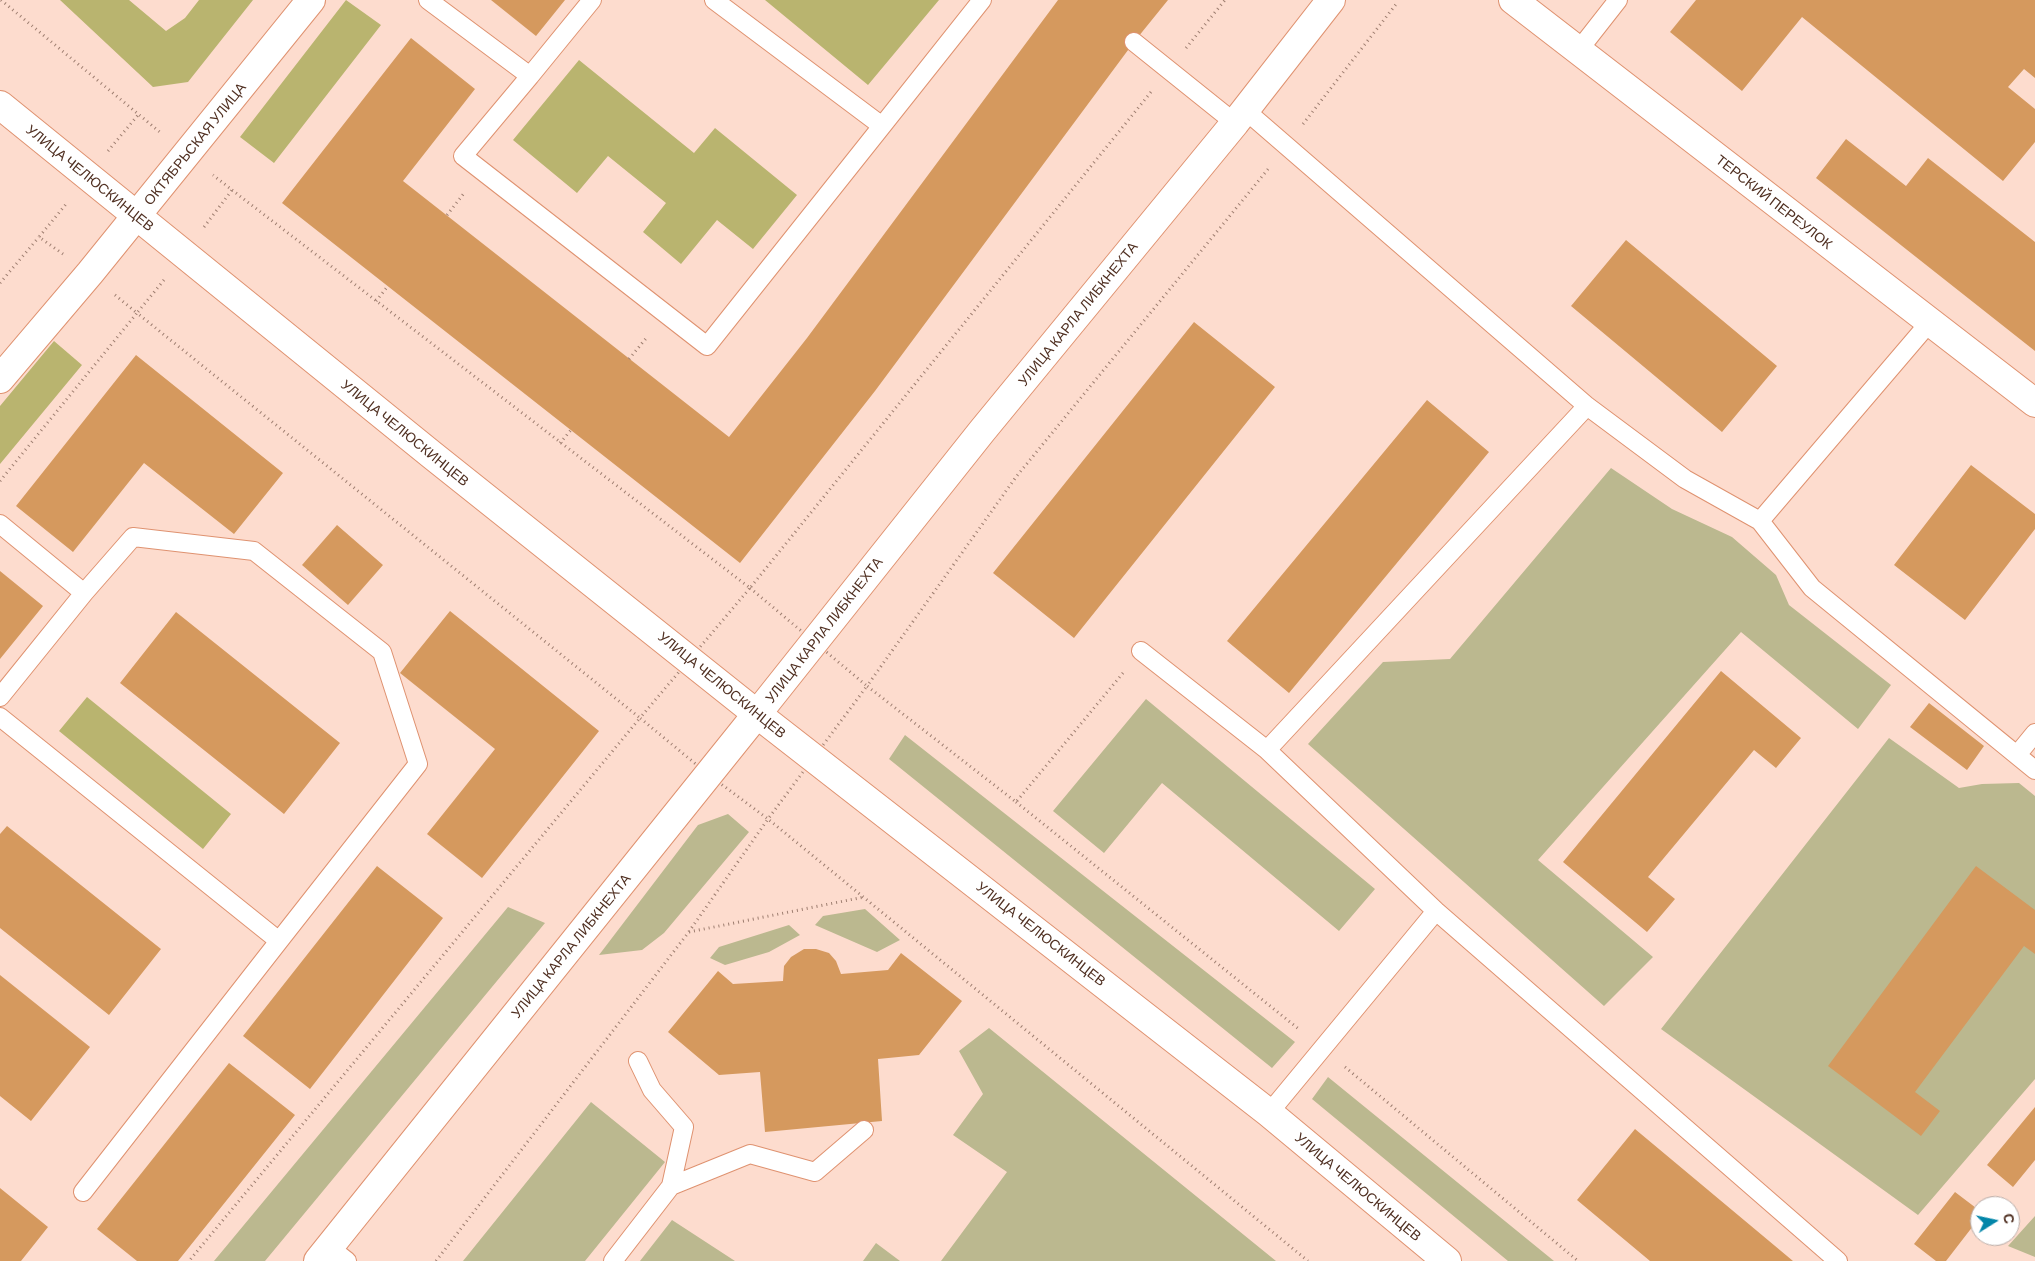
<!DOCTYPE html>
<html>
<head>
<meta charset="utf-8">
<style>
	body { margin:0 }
	#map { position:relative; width:2035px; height:1261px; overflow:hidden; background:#fddcce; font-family:Barlow,sans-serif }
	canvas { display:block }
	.north { position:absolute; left:1970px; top:1196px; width:50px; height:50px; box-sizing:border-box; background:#fff; border:1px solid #b9aca7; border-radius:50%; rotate:80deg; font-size:14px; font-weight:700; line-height:20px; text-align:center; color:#503022 }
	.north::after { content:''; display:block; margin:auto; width:18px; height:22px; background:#0386a9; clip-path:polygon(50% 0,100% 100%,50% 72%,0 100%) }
</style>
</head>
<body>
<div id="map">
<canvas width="2035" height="1261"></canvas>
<div class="north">С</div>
</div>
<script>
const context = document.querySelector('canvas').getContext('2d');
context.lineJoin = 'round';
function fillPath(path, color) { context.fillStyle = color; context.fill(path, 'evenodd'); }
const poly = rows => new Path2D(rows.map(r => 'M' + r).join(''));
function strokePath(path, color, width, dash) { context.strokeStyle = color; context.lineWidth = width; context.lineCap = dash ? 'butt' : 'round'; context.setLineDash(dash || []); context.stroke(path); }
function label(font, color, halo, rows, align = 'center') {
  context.font = font + ' Barlow,sans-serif'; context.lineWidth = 4.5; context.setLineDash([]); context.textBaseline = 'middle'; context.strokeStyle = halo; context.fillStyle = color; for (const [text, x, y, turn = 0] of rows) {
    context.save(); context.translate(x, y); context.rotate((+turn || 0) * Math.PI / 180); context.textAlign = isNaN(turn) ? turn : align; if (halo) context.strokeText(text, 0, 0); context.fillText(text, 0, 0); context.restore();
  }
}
fillPath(poly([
	[1611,468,1672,509,1732,537,1776,575,1789,605,1891,685,1858,729,1741,632,1538,860,1653,957,1604,1006,1308,744,1383,662,1450,659],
	[1146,699,1375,889,1339,931,1162,783,1104,853,1053,811],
	[905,735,1295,1042,1272,1068,889,759],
	[1889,738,1959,788,1982,784,2019,783,2035,796,2035,1079,1918,1215,1661,1029],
	[728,814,749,832,664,933,642,950,599,955,698,825],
	[508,907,545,923,265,1261,214,1261],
	[865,909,900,940,877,952,815,925,823,916],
	[789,925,800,935,769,952,725,965,710,958,719,947],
	[989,1028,1276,1261,941,1261,1007,1172,953,1135,983,1094,959,1051],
	[1328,1077,1554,1261,1508,1261,1312,1099],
	[591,1102,665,1162,585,1261,463,1261],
	[2035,1216,2035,1257,2008,1246],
	[672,1220,735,1261,640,1261],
	[876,1243,900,1261,863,1261]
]), '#bbb88f');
fillPath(poly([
	[60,0,129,0,166,31,185,18,199,0,253,0,188,82,153,87],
	[346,0,381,25,274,163,240,137],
	[765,0,939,0,868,85],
	[579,60,694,153,715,128,797,195,753,249,717,220,681,264,643,232,666,203,608,156,577,193,513,140],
	[54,341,82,365,0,464,0,406],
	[87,697,231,814,203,849,59,731]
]), '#b9b46f');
fillPath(poly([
	[491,0,565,0,536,36],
	[1058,0,1168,0,1134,42,875,391,740,563,282,203,411,38,475,89,403,181,729,437,807,338],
	[1696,0,2035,0,2035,78,2024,69,2008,87,2035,109,2035,142,2003,181,1802,17,1742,91,1670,32],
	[1846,139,1906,186,1928,158,2035,242,2035,351,1816,178],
	[1626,240,1777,366,1722,432,1571,306],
	[1194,322,1275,387,1074,638,993,573],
	[136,355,283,473,234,534,144,463,73,552,16,506],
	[1427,400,1489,452,1289,693,1227,641],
	[1971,465,2035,514,2035,529,1965,620,1894,565],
	[337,525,383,565,348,605,302,565],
	[0,571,43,606,0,659],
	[450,611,599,731,482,878,427,834,495,749,400,673],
	[176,612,340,743,284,814,120,683],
	[1721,671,1801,738,1776,768,1754,750,1648,877,1675,899,1647,932,1563,862],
	[1929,703,1984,746,1967,770,1910,727],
	[7,826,161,949,109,1015,0,928,0,834],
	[377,866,443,918,310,1089,243,1036],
	[1976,866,2035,910,2035,954,2024,946,1915,1092,1940,1111,1921,1136,1828,1066],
	[804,949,816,949,829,953,836,961,841,974,888,970,901,953,962,1001,919,1055,878,1059,882,1121,765,1132,760,1072,719,1075,668,1032,718,971,733,984,783,981,784,966,791,957],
	[0,975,90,1047,31,1121,0,1096],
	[229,1063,295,1115,178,1261,137,1261,97,1229],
	[2035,1107,2035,1160,2013,1187,1987,1165],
	[1635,1129,1793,1261,1650,1261,1577,1200],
	[0,1188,48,1227,21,1261,0,1261],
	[1955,1192,1980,1211,1980,1217,1946,1261,1936,1261,1914,1244]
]), '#d5995e');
const lane = poly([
	[428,0,530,76,592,0],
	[714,0,882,126,982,0],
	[1134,42,1235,123],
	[1578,51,1618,0],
	[530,76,463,156,707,346,882,126],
	[1245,110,1587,406,1685,479,1760,521,1812,588,2035,770],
	[1760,521,1929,323],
	[0,524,84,593,133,537,254,551,382,652,418,764,279,941,0,717],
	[1141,651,1267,750,1436,911,1838,1261],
	[0,697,84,593],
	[1267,750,1587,406],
	[2017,755,2035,733],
	[1269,1113,1436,911],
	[671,1186,750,1154,815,1172,864,1130],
	[83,1192,279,941],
	[329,1247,347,1261],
	[613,1261,671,1186,684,1127,652,1090,638,1061]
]);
const street = poly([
	[1513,0,2035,403],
	[0,379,90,273,311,0]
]);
const secondary = poly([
	[757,714,982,431,1235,123,1331,0]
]);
const primary = poly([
	[0,105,432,455,757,714,1269,1113,1447,1261],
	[318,1261,757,714]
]);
strokePath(lane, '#df9270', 20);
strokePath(street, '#df9270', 30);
strokePath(secondary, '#df9270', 30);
strokePath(primary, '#df9270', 30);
strokePath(poly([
	[1,0,161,133],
	[1186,48,1225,0],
	[1303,124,1397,3],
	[108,151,138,115],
	[232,190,750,588,1151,92],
	[447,215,465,192],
	[204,227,232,190,213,175],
	[63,254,39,237,67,203],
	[0,283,39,237],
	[115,295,137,313,164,280],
	[376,301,388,286],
	[629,359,648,336],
	[560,443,571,430],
	[0,481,137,313,640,718,189,1261],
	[750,588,867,686,768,819,709,775,640,718,750,588],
	[1123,673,1016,802,867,686,1016,477,1269,168],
	[1016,802,1300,1030],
	[689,932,864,897],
	[1345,1067,1578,1261],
	[436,1261,688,933,768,819,1308,1261]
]), '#9e7e70', 3, [1, 4]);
strokePath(lane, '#fff', 18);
strokePath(street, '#fff', 28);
strokePath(secondary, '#fff', 28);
strokePath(primary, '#fff', 28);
label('14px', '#503022', '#fff', [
	["ОКТЯБРЬСКАЯ УЛИЦА",195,144,-51],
	["УЛИЦА ЧЕЛЮСКИНЦЕВ",90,178,39],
	["ТЕРСКИЙ ПЕРЕУЛОК",1774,202,38],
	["УЛИЦА КАРЛА ЛИБКНЕХТА",1078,314,-51],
	["УЛИЦА ЧЕЛЮСКИНЦЕВ",405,433,39],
	["УЛИЦА КАРЛА ЛИБКНЕХТА",824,630,-52],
	["УЛИЦА ЧЕЛЮСКИНЦЕВ",722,685,39],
	["УЛИЦА ЧЕЛЮСКИНЦЕВ",1041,934,38],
	["УЛИЦА КАРЛА ЛИБКНЕХТА",571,946,-51],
	["УЛИЦА ЧЕЛЮСКИНЦЕВ",1358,1187,40]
]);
</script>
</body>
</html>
